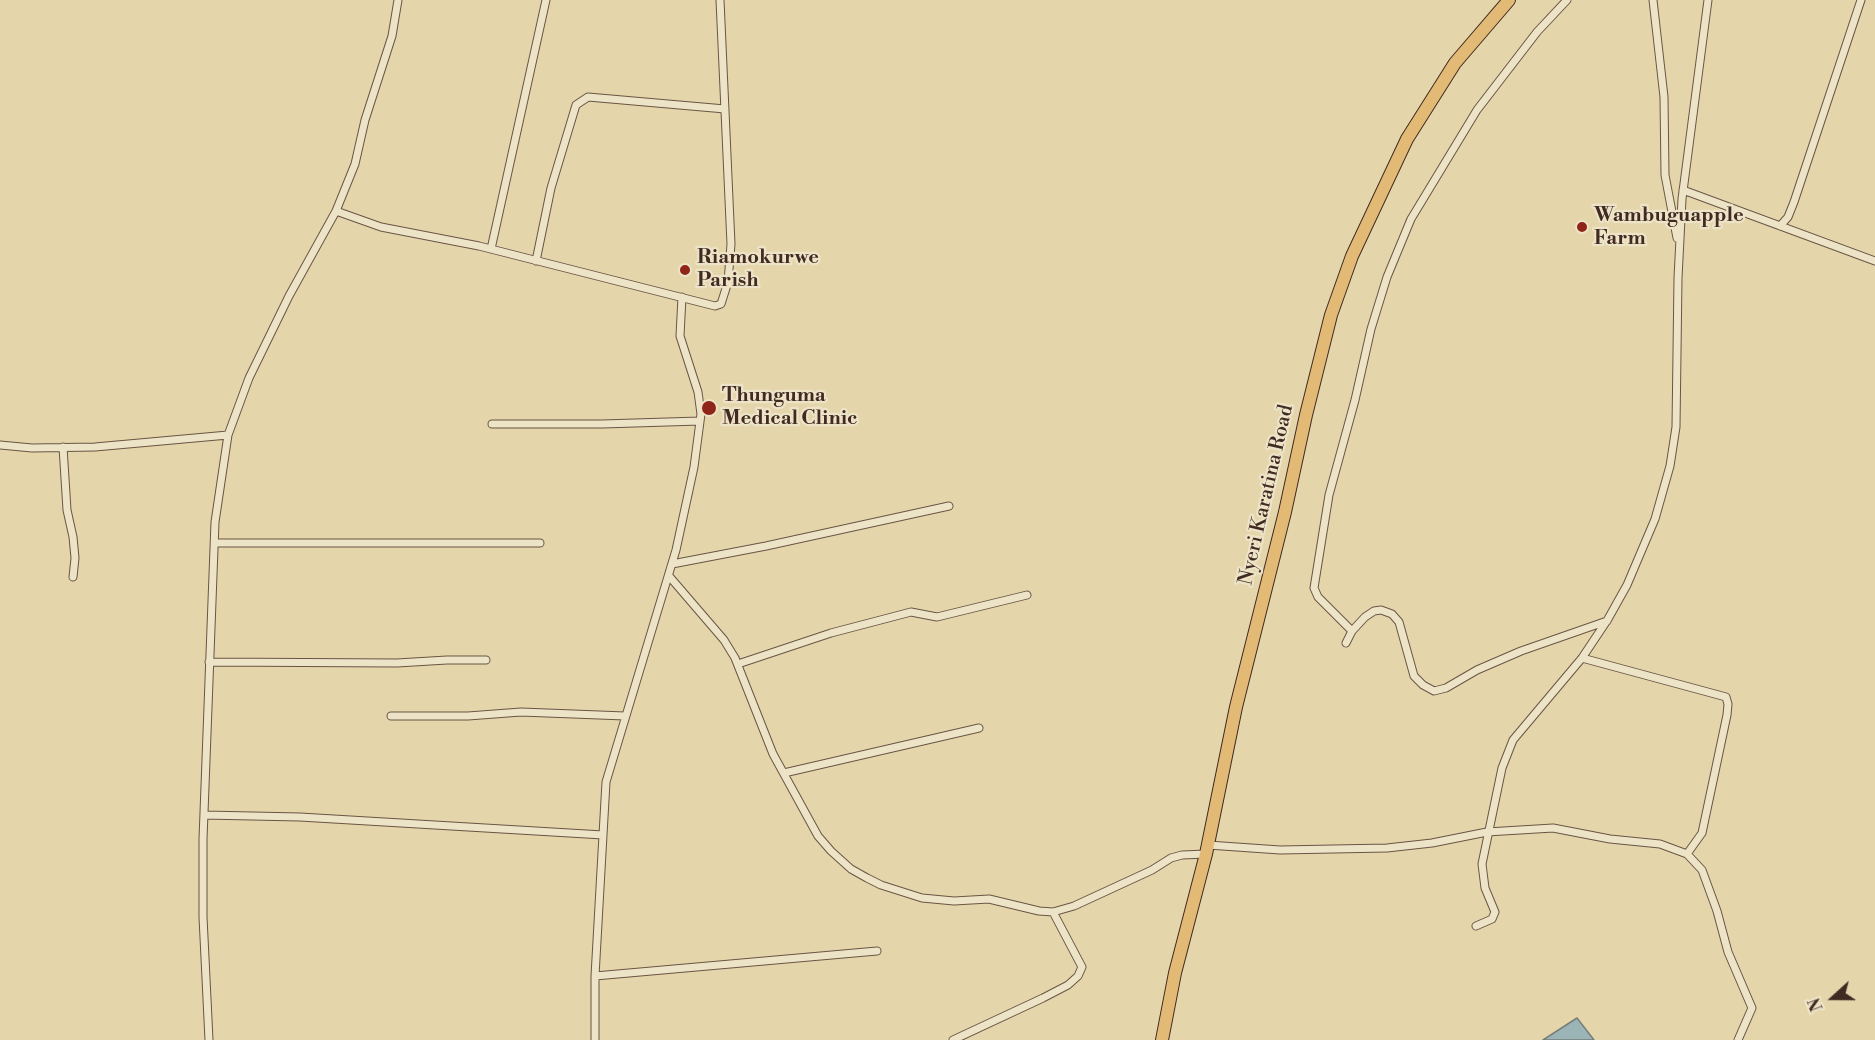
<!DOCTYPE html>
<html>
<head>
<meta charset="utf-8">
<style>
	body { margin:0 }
	#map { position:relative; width:1875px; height:1040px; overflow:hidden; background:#e4d5ab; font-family:"Libre Bodoni",serif }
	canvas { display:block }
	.north { position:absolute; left:1803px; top:968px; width:60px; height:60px; -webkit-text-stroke:4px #ede4c8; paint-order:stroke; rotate:249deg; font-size:16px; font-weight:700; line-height:24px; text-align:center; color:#402a22 }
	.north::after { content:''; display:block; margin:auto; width:21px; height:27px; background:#402a22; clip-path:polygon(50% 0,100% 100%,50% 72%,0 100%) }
</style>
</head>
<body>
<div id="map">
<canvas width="1875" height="1040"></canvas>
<div class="north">N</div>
</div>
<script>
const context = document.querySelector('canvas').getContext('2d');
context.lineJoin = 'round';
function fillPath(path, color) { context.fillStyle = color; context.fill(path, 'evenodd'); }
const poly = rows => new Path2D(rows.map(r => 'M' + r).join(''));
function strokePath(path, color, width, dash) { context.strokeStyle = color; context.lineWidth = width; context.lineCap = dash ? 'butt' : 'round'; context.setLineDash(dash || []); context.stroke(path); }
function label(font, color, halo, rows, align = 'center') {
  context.font = font + ' "Libre Bodoni",serif'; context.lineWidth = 4.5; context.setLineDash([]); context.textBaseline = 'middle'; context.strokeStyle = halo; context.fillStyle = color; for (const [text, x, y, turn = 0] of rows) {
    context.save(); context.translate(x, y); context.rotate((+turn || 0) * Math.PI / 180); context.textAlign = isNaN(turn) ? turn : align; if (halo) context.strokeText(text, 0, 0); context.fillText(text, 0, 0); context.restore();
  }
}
const water = poly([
	[1577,1018,1594,1040,1543,1040,1577,1018]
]);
fillPath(water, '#9bb5b6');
strokePath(water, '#777d7b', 1.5);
const minor = poly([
	[1653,0,1664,97,1665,175,1677,238],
	[1683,190,1875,261],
	[336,211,381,227,479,246,715,306,721,304,728,282,731,244,720,0],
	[1780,226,1788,217,1794,202,1861,0],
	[491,249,546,0],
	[536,261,551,188,576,105,588,97,725,109],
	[492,424,602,424,700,421],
	[0,445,32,448,95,447,228,435],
	[63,447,67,510,73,537,75,558,73,577],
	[215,543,540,543],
	[672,564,766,546,949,506],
	[669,576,724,640,735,658,773,754,818,836,831,851,851,869,867,878,881,885,922,898,954,901,989,899,1039,911,1053,912,1074,906,1152,870,1171,858,1182,855,1206,854],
	[1352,631,1318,597,1314,588,1329,495,1355,400,1371,329,1387,277,1411,219,1477,110,1537,32,1567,0],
	[1346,643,1352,631,1365,617,1374,611,1381,610,1392,614,1399,622,1414,676,1423,685,1434,691,1446,688,1477,670,1521,651,1607,621],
	[1582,658,1726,697,1728,704,1727,715,1702,833,1687,854],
	[209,662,397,663,447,660,486,660],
	[738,664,831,633,911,612,937,617,1027,595],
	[391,716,468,716,521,712,625,716],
	[784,773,979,728],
	[204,815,300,817,603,835],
	[1208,845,1280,850,1387,848,1432,843,1487,832,1553,828,1610,839,1660,844,1687,854,1702,870,1717,911,1728,952,1752,1008,1738,1040],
	[1476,926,1492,919,1495,912,1485,888,1482,864,1502,768,1513,740,1582,658,1608,619,1627,585,1655,519,1670,466,1676,427,1678,278,1682,199,1708,0],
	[595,976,877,951],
	[209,1040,203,917,203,839,215,522,228,435,249,378,289,296,336,211,355,164,365,120,392,36,398,0],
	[595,1040,595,976,606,782,676,550,694,467,701,414,698,392,680,336,682,297],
	[953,1040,1043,998,1068,985,1078,976,1082,967,1053,912]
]);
const trunk = poly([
	[1162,1040,1175,973,1206,854,1236,707,1285,512,1306,415,1331,315,1352,256,1407,139,1455,63,1509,0]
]);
strokePath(minor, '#695544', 9);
strokePath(trunk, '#402a22', 14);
strokePath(minor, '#ede4c8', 7);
strokePath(trunk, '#e2ba76', 12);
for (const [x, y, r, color] of [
	[1582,227,6,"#8f2418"],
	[685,270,6,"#8f2418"],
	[709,408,8,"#8f2418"]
]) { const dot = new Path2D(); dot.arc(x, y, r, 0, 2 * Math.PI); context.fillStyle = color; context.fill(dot); strokePath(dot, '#ede4c8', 2); }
label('bold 20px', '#402a22', '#ede4c8', [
	["Wambuguapple",1594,216],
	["Farm",1594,239],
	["Riamokurwe",697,258],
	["Parish",697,281],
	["Thunguma",722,396],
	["Medical Clinic",722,419]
], 'left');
label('20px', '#402a22', '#ede4c8', [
	["Nyeri Karatina Road",1267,495,-77]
]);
</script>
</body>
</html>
